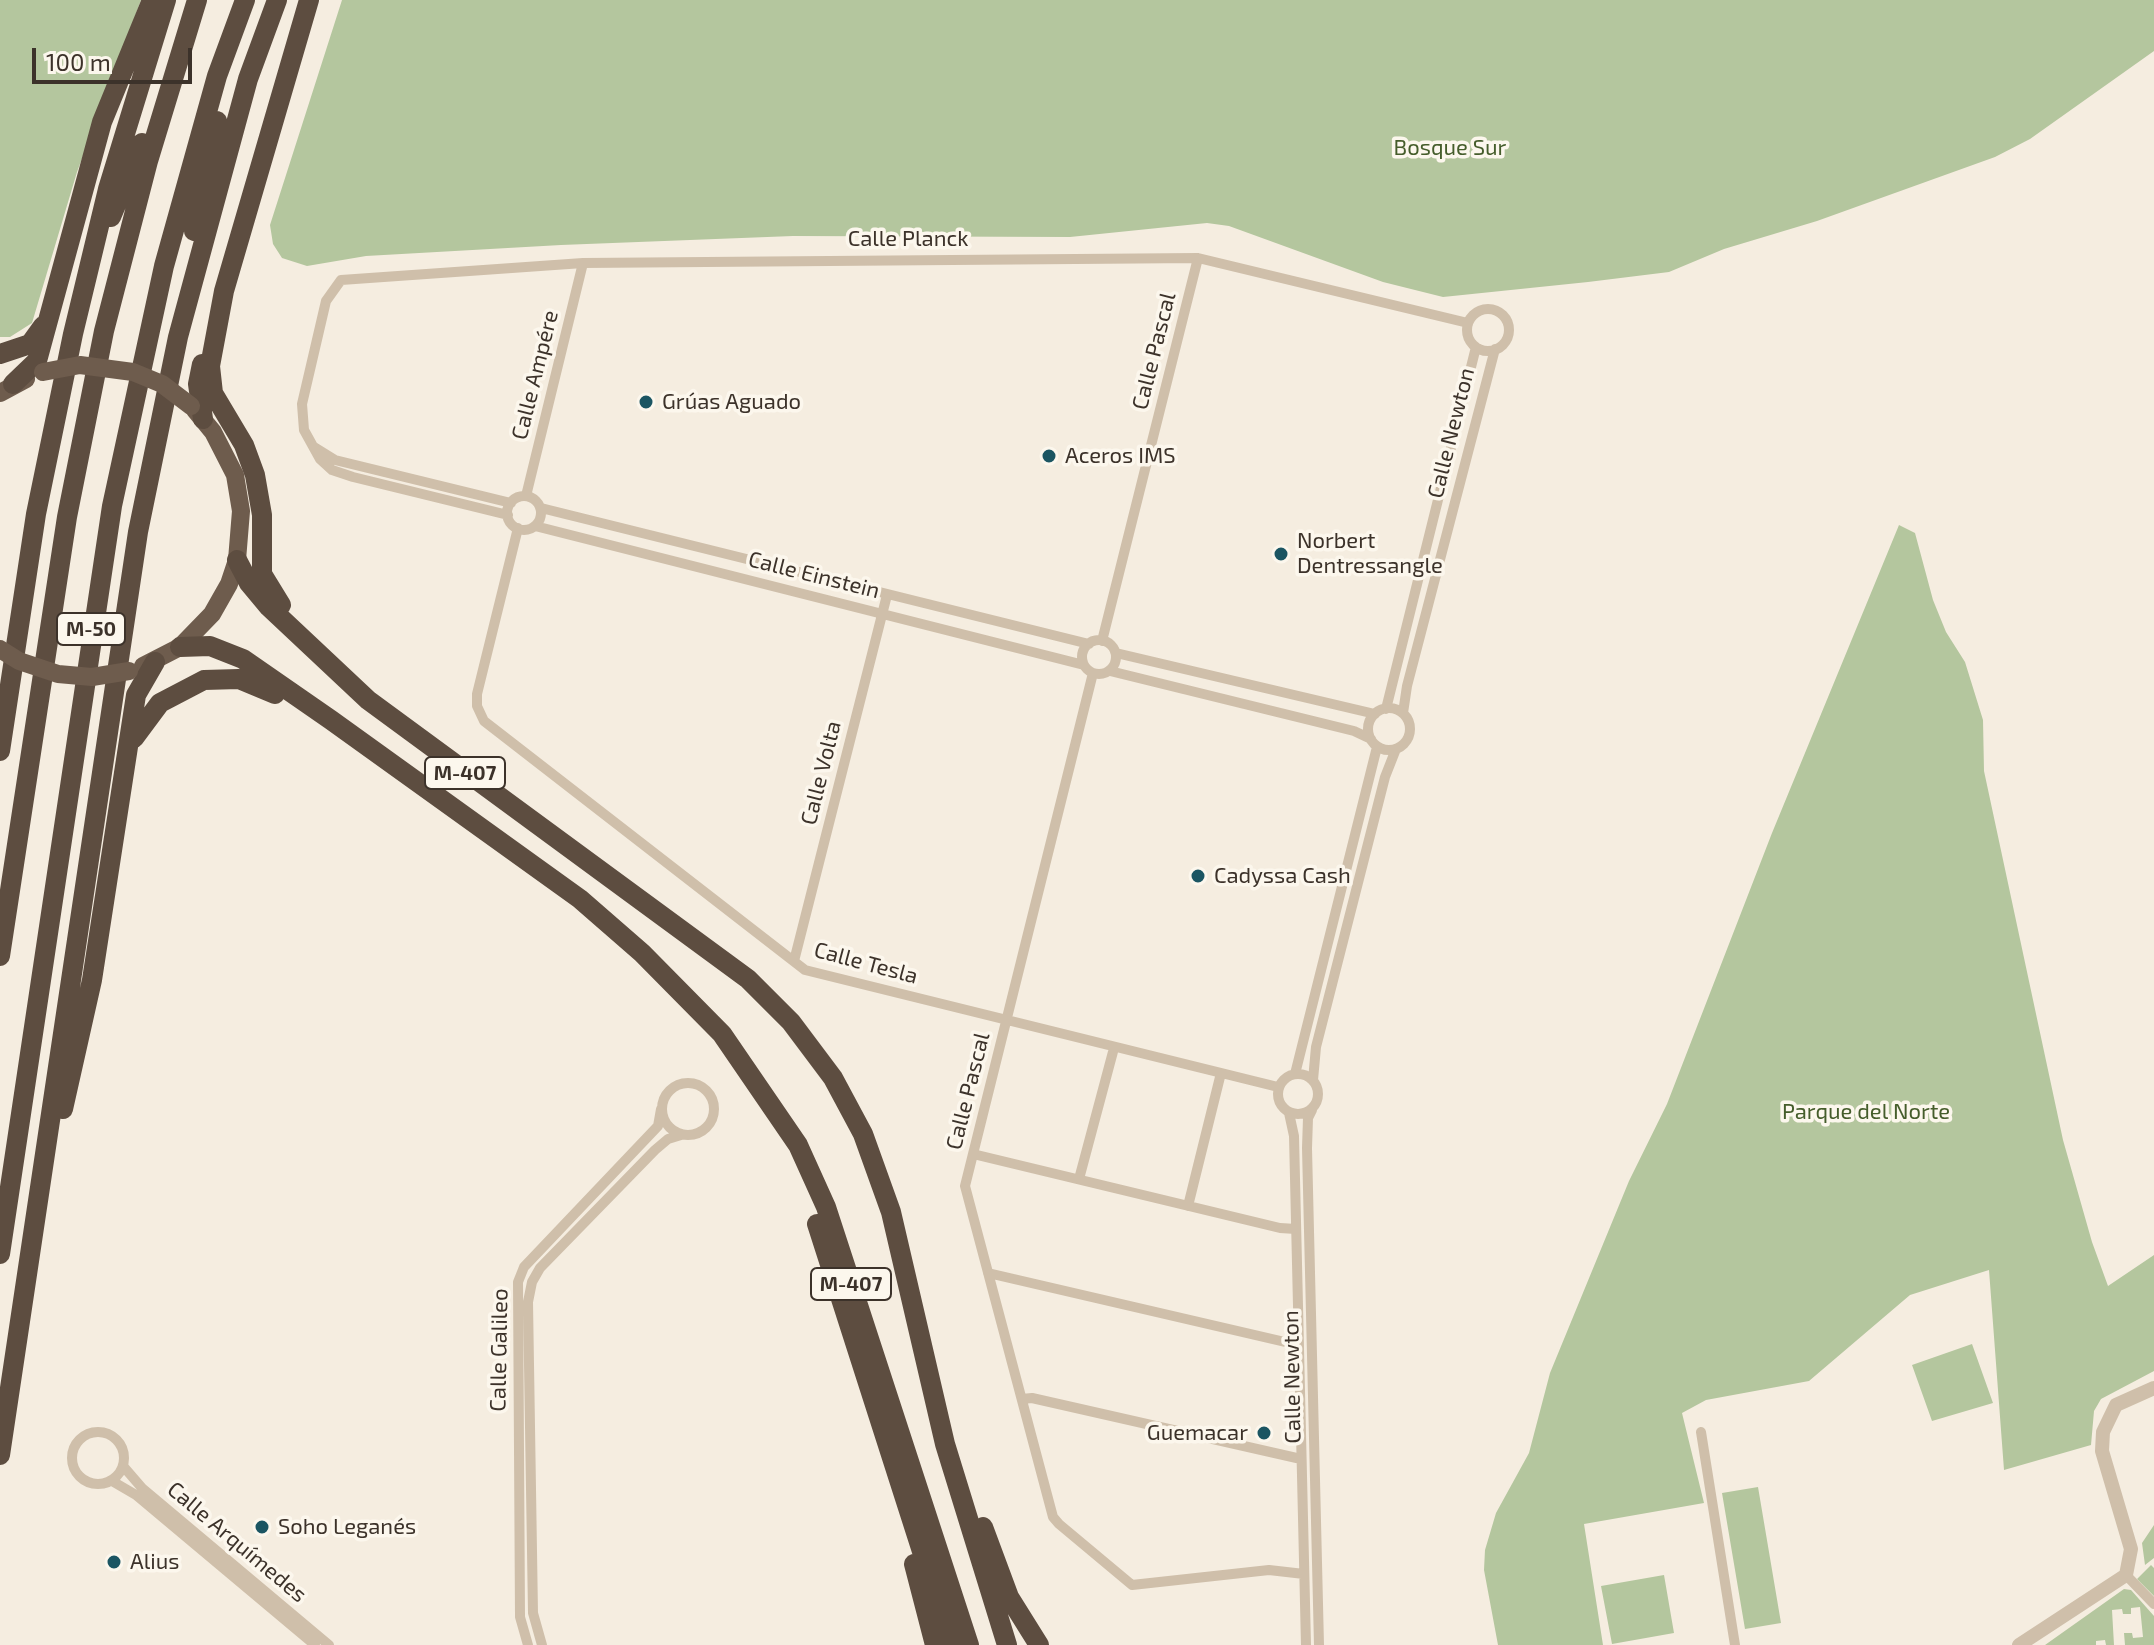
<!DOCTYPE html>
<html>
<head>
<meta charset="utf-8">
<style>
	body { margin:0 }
	#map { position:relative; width:2154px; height:1645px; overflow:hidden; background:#f5ede0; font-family:"Exo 2",sans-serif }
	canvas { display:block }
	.scale { position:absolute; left:32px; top:48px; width:160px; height:36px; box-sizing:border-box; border:4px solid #3c322a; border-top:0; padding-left:10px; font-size:24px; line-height:28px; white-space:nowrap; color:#3c322a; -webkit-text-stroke:6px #fcf7ed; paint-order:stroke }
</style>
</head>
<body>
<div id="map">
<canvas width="2154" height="1645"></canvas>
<div class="scale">100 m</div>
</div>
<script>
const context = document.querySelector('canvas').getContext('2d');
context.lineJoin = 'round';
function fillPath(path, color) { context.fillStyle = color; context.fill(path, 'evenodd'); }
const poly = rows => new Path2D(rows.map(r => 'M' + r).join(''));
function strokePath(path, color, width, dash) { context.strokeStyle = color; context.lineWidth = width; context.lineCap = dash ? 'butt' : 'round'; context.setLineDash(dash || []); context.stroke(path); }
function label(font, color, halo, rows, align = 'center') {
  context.font = font + ' "Exo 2",sans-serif'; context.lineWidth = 7; context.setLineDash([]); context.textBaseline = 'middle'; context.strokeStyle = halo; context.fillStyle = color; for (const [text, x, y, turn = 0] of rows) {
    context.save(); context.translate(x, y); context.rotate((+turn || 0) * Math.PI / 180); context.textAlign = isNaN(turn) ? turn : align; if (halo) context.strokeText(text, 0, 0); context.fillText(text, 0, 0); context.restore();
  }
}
fillPath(poly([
	[0,0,141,0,77,172,32,323,10,337,0,337],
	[342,0,2154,0,2154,51,2030,139,1995,157,1817,221,1724,249,1669,272,1588,282,1443,297,1383,282,1229,226,1207,223,1070,237,793,236,561,245,366,256,307,266,282,258,273,244,270,225],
	[1899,525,1915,533,1933,600,1946,632,1965,662,1983,720,1984,771,2063,1140,2092,1242,2108,1286,2154,1255,2154,1371,2101,1399,2094,1411,2091,1445,2004,1470,1989,1270,1910,1295,1809,1381,1706,1400,1682,1413,1704,1503,1584,1524,1603,1645,1498,1645,1484,1570,1485,1550,1496,1513,1529,1453,1550,1373,1629,1181,1667,1104,1772,833],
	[1972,1344,1993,1403,1932,1421,1912,1365],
	[1758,1487,1781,1623,1745,1629,1722,1493],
	[2154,1525,2154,1558,2145,1565,2142,1543],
	[2151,1565,2154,1568,2154,1596,2137,1579],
	[1664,1575,1674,1633,1612,1644,1601,1586],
	[2124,1589,2131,1590,2154,1616,2154,1645,2125,1645,2124,1633,2132,1633,2133,1638,2143,1637,2140,1607,2131,1608,2131,1614,2123,1614,2122,1609,2112,1610,2114,1645,2106,1645,2105,1640,2096,1641,2096,1645,2045,1645]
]), '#b4c69e');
strokePath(poly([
	'1467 330a21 21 0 1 1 42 0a21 21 0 1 1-42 0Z',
	[314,447,335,460,511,503],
	[526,496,583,263],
	'507 513a17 17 0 1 1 34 0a17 17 0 1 1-34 0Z',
	[541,508,1089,644],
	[508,515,353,477,332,470,320,459,304,430,302,404,326,301,341,280,583,263,1198,258,1468,323],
	[535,526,1084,665],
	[518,528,477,694,477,706,484,721,805,970,1278,1087],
	'1082 657a17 17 0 1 1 34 0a17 17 0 1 1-34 0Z',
	[1102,641,1198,258],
	[1116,653,1375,714],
	[1110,671,1354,731,1371,739],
	[1093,673,965,1186,1053,1517,1059,1524,1132,1585,1269,1570,1304,1574],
	'1368 729a21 21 0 1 1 42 0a21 21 0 1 1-42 0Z',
	[1386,709,1476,347],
	[1403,713,1407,686,1495,349],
	[794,961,887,595],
	'1278 1094a20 20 0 1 1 40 0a20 20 0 1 1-40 0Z',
	[1295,1074,1377,747],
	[1313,1080,1316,1047,1385,777,1396,749],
	'662 1109a26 26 0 1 1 52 0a26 26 0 1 1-52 0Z',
	[1312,1110,1308,1118,1307,1148,1319,1645],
	[1289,1113,1294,1136,1306,1645],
	[973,1154,1280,1228,1296,1229],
	[1079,1179,1114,1048],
	[1188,1206,1221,1073],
	[988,1273,1298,1345],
	[1022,1399,1032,1398,1301,1459],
	'72 1458a26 26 0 1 1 52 0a26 26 0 1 1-52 0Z',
	[1701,1432,1735,1645],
	[123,1466,142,1488,329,1645],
	[112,1481,136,1495,315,1645],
	[2126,1575,2154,1604],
	[528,1645,520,1617,518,1282,524,1267,658,1126,661,1109],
	[542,1645,533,1613,528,1302,532,1282,540,1268,655,1150,668,1139,681,1135]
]), '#cfbfaa', 10);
strokePath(poly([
	[2019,1645,2126,1575,2131,1549,2102,1451,2103,1432,2116,1405,2154,1388]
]), '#cfbfaa', 14);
strokePath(poly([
	[0,393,26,379],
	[143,666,180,647,212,614,229,584,237,560,241,511,235,475,213,432,195,410]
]), '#6e5c4d', 18);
strokePath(poly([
	[111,217,142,143],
	[194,231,217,121],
	[0,354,30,344,43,326],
	[202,364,198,384,203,419],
	[13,384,37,361,102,122,152,0],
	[237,560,249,583,269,607,368,700,748,979,791,1022,833,1078,863,1134,891,1212,945,1444,1007,1645],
	[281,605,262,574,262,515,255,475,244,445,213,393,210,366,224,291,309,0],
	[180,647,210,646,243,659,331,720,580,899,642,953,722,1034,798,1145,826,1207,969,1645],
	[134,738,160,703,204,680,239,679,275,694],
	[0,751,36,514,73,334,108,189,166,0],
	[0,956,67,517,104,331,148,161,197,0],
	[63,1109,92,980,136,695,155,662],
	[817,1224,952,1645],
	[0,1254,112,506,164,266,217,76,245,0],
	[0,1455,138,532,178,337,248,79,277,0],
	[983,1527,1009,1597,1039,1645],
	[914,1564,935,1645]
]), '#5d4d40', 20);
strokePath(poly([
	[43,372,80,365,133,372,162,384,191,406],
	[0,649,19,661,58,674,92,677,129,671]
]), '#6e5c4d', 18);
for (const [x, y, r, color] of [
	[646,402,8,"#1b5562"],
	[1049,456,8,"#1b5562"],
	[1281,554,8,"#1b5562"],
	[1198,876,8,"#1b5562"],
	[1264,1433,8,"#1b5562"],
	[262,1527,8,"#1b5562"],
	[114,1562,8,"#1b5562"]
]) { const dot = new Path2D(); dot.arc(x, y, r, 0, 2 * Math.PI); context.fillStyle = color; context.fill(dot); strokePath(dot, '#fcf7ed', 3); }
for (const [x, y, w] of [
	[91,629,68],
	[465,773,80],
	[851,1284,80]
]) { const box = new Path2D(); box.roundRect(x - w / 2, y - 16, w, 32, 6); context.fillStyle = '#fcf7ed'; context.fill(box); strokePath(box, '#3c322a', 2); }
label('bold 20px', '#3c322a', null, [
	["M-50",91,629],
	["M-407",465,773],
	["M-407",851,1284]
]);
label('22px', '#455d2b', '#fcf7ed', [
	["Bosque Sur",1450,148],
	["Parque del Norte",1866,1112]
]);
label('22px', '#3c322a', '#fcf7ed', [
	["Calle Planck",908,239],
	["Calle Pascal",1154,351,-76],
	["Calle Ampére",535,375,-76],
	["Calle Newton",1451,433,-76],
	["Calle Einstein",814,575,14],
	["Calle Volta",821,773,-76],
	["Calle Tesla",866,963,15],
	["Calle Pascal",968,1091,-76],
	["Calle Galileo",499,1350,-89],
	["Calle Newton",1292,1377,-91],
	["Calle Arquímedes",237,1542,40]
]);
label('22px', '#3c322a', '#fcf7ed', [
	["Grúas Aguado",662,402],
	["Aceros IMS",1065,456],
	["Norbert",1297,541],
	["Dentressangle",1297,566],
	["Cadyssa Cash",1214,876],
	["Guemacar",1248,1433,"right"],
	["Soho Leganés",278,1527],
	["Alius",130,1562]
], 'left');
</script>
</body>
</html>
